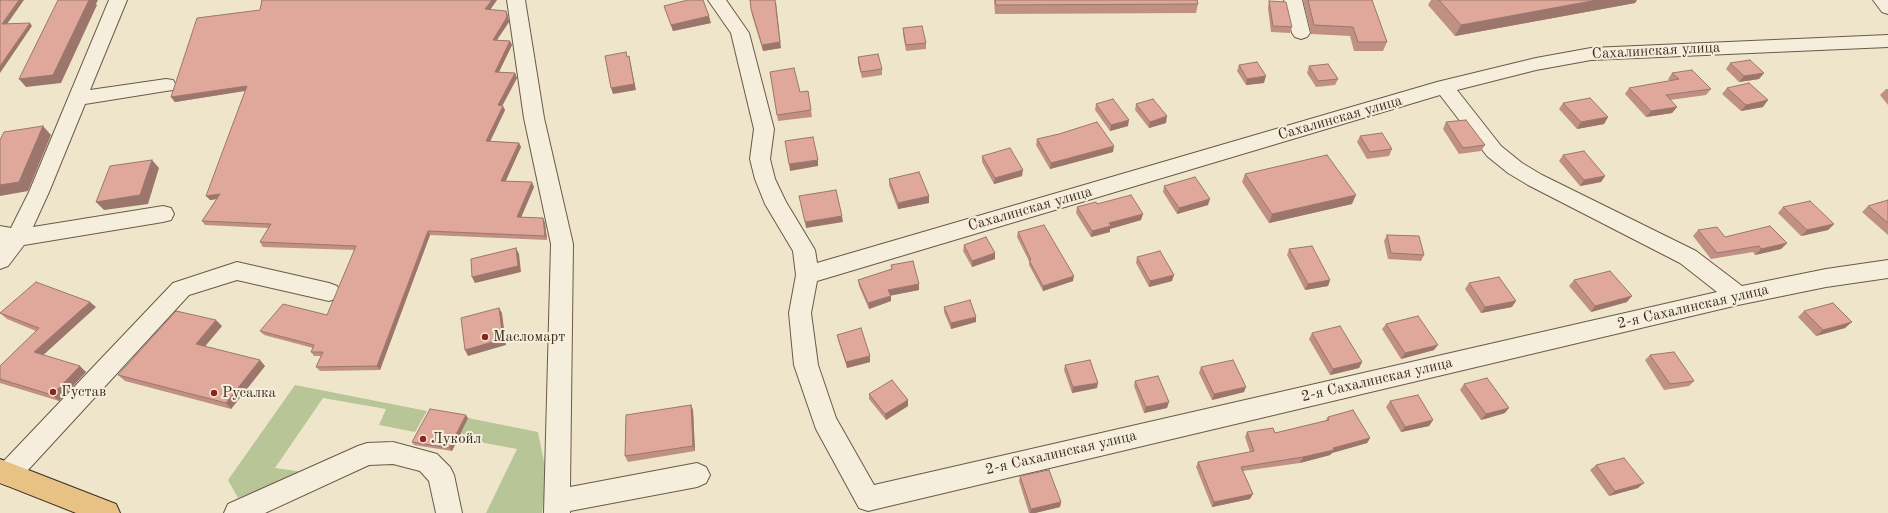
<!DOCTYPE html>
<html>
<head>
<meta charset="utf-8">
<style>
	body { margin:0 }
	canvas { display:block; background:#efe5ca }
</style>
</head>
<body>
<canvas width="1888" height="513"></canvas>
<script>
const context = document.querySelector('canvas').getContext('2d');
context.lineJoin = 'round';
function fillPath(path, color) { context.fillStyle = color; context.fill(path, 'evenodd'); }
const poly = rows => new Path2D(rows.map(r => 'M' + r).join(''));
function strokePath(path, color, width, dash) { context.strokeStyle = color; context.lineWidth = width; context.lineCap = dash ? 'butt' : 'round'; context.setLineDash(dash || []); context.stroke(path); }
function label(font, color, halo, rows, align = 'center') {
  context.font = font + ' "Old Standard TT",serif'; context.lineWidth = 4; context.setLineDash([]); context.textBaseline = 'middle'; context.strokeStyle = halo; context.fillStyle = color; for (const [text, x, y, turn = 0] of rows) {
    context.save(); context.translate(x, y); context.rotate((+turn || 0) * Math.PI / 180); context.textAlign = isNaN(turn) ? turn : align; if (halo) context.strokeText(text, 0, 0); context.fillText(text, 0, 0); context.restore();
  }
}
fillPath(poly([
	[295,385,427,411,415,432,379,425,386,409,323,398,275,468,304,472,238,498,228,480],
	[468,418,538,432,547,477,542,513,486,513,517,449,458,438]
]), '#b8c597');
const minor = poly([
	[109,0,127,0,90,90,166,79,173,80,176,85,173,90,166,91,85,104,49,192,33,227,163,206,171,208,174,214,171,220,163,222,24,245,8,266,0,269,0,226,11,228,29,192,109,0],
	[507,0,525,0,544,118,573,244,570,487,697,463,706,467,710,475,706,483,697,487,570,511,570,513,544,513,551,244,524,118,507,0],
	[708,0,726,0,749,33,774,129,770,159,775,179,786,202,815,250,817,263,1437,82,1536,58,1591,48,1888,35,1888,47,1591,60,1536,70,1457,90,1501,146,1522,163,1542,175,1696,251,1742,286,1826,269,1888,260,1888,278,1826,287,1738,305,868,511,859,508,816,429,794,365,789,313,796,275,793,251,765,204,755,179,750,159,754,129,731,33,708,0],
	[1440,95,1487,156,1508,173,1528,185,1680,263,1717,292,874,485,836,418,818,365,811,313,817,281,1440,95],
	[1284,0,1302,0,1310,33,1307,37,1301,39,1295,37,1292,33,1284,0],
	[1873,0,1888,0,1888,14,1882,12,1873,0],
	[237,262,329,283,337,286,340,292,337,298,329,301,237,280,189,295,17,482,8,486,0,483,0,465,173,283,237,262],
	[393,442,437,454,450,467,454,475,462,513,436,513,429,481,420,471,393,464,369,465,265,513,224,513,228,504,358,446,367,443,393,442]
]);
const major = poly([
	[0,459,116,504,120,513,76,513,0,483,0,459]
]);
strokePath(minor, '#6a5a49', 2);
strokePath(major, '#3d2c1e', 2);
fillPath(minor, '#f5eedd');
fillPath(major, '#e8c285');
fillPath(poly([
	[262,0,497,0,490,10,508,16,509,22,497,40,510,41,512,45,499,72,515,73,517,78,502,106,505,110,490,141,519,143,521,147,505,181,534,187,521,218,543,218,545,223,547,240,430,235,380,370,320,371,316,367,321,356,314,356,311,352,313,348,264,335,260,331,327,315,355,250,263,247,260,242,268,228,205,225,202,221,217,199,210,200,245,91,175,102,171,97,260,10],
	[994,0,1197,0,1198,4,1196,13,995,14],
	[1303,0,1372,0,1387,42,1383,51,1354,51,1350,36,1311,34],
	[1431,0,1637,0,1635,3,1455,36,1428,5],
	[1269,1,1292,27,1290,33,1271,32,1268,8],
	[664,6,711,23,673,31],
	[751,9,781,48,763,51,752,15],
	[903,28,926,43,926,49,906,51,903,34],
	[858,57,882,69,882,75,862,78,858,63],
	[1730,63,1764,73,1759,79,1739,82,1726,69],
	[1239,65,1264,83,1246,85,1237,71],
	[1309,66,1338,79,1335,85,1316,87,1307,73],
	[770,72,800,92,808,91,812,117,778,121],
	[1672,73,1711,89,1706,95,1670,100,1677,107,1672,113,1646,117,1625,94,1629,88,1670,81,1668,79],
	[1727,88,1763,107,1741,111,1722,94],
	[1886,89,1888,89,1888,105,1880,95],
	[1563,103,1608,117,1604,124,1577,129,1559,109],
	[1096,104,1128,126,1110,131,1095,110],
	[1136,104,1166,123,1149,128,1135,110],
	[1446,122,1485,145,1481,151,1459,154,1443,129],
	[1360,136,1392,149,1389,156,1367,159,1357,142],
	[1037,139,1113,152,1050,169,1036,145],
	[1563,155,1605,176,1601,182,1580,186,1559,161],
	[982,156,1022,176,994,184,982,162],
	[1245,174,1352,204,1269,223,1242,182],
	[889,179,929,203,898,209,889,185],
	[1164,186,1208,205,1177,214,1163,192],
	[1888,200,1888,235,1862,212,1868,206],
	[1097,204,1141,220,1110,229,1110,232,1091,237,1076,213,1077,207],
	[1783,207,1834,224,1828,230,1801,236,1778,213],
	[1698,230,1725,237,1787,243,1781,249,1755,255,1753,252,1711,259,1693,236],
	[1018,232,1073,281,1043,291,1029,265,1029,261,1017,237],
	[1387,235,1424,255,1421,261,1388,259,1384,241],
	[964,245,995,253,995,259,972,267,963,251],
	[1289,249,1330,280,1328,286,1305,290,1287,255],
	[1137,257,1172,281,1149,287,1136,263],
	[891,265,919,284,919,290,891,295,891,301,869,309,859,286,858,280,892,269],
	[1574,280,1627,302,1591,312,1569,286],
	[1469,283,1512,307,1481,313,1465,289],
	[96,307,43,355,86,372,59,401,0,383,0,366,36,331,7,319,0,313],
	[944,307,976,322,951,329,944,312],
	[1804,311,1845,328,1816,336,1798,317],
	[1386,324,1434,350,1401,359,1382,329],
	[222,326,205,346,265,366,231,409,125,381,118,375],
	[1312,333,1362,362,1359,368,1330,375,1309,339],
	[837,335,870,356,870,362,847,368,838,340],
	[1650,355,1694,381,1689,386,1664,390,1645,360],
	[1065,365,1097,388,1072,393,1064,370],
	[1201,367,1244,392,1212,400,1199,373],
	[1135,381,1167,408,1144,413,1134,386],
	[1464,384,1505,413,1481,420,1460,390],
	[869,394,908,406,886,420,869,399],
	[1390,401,1433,420,1429,426,1401,432,1386,407],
	[691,405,693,410,695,451,628,462,625,456],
	[1328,417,1370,438,1367,443,1332,453,1330,455,1300,463,1243,471,1250,499,1212,507,1196,467,1198,462,1250,452,1245,437,1247,432,1275,433,1325,421],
	[468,418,452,451,414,445,412,442],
	[1596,465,1638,488,1609,496,1590,470],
	[1020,476,1061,502,1060,507,1035,513,1029,513,1019,481]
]), '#c09085');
fillPath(poly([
	[19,0,24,0,5,27,2,24],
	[89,0,98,0,96,4,97,5,61,83,26,87,19,79],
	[492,0,497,0,487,14,485,9],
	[1597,0,1637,0,1635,3,1455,36,1461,25],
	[776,2,781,48,763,51,762,45],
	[506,11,508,16,509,22,494,44,493,40],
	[709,16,711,23,673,31,671,25],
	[30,23,32,26,0,73,0,66],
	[510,41,512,45,497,76,495,72],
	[629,56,636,90,613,94,611,88],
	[515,73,517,78,500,110,498,105],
	[1764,73,1759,79,1739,82,1744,76],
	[1266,76,1264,83,1246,85,1247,79],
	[247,86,250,90,175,102,171,97],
	[1768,100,1763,107,1741,111,1746,105],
	[503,106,505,110,488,146,486,141],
	[1677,107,1672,113,1646,117,1651,111],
	[1167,116,1166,123,1149,128,1150,122],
	[1608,117,1604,124,1577,129,1581,122],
	[1129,120,1128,126,1110,131,1111,125],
	[43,126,51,135,28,191,0,196,0,185],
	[519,143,521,147,504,185,501,181],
	[1114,146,1113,152,1050,169,1051,163],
	[152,160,159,168,148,204,104,210,96,202],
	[818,160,818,166,790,171,789,164],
	[1023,170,1022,176,994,184,995,178],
	[1605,176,1601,182,1580,186,1584,180],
	[532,182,534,187,519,222,517,217],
	[220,194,224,198,210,200,206,196],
	[1356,195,1352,204,1269,223,1272,214],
	[929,196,929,203,898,209,898,203],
	[1210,199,1208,205,1177,214,1179,208],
	[1143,214,1141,220,1110,229,1110,232,1091,237,1092,231,1109,223],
	[842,216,843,222,806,228,805,222],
	[543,218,545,223,547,240,545,236],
	[1834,224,1828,230,1801,236,1807,230],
	[428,231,430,235,380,370,377,366],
	[1787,243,1781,249,1755,255,1761,249],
	[516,248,519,254,521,272,475,283,472,277],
	[995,253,995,259,972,267,972,261],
	[1174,275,1172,281,1149,287,1150,281],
	[1074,276,1073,281,1043,291,1043,286],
	[1330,280,1328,286,1305,290,1308,284],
	[919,284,919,290,889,296,888,290],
	[891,296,891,301,869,309,868,303],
	[1632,296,1627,302,1591,312,1595,306],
	[1516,301,1512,307,1481,313,1485,307],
	[90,302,96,307,40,358,34,352],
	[499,308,502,313,506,345,468,356,465,350],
	[976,317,976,322,951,329,951,323],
	[216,320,222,326,202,350,196,344],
	[1852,322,1845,328,1816,336,1823,330],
	[1438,345,1434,350,1401,359,1405,353],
	[870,356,870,362,847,368,846,362],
	[260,360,265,366,231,409,226,403],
	[1362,362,1359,368,1330,375,1333,369],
	[80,366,86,372,59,401,52,395],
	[1098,383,1097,388,1072,393,1073,387],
	[1246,387,1244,392,1212,400,1214,394],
	[908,400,908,406,886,420,885,414],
	[1169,402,1167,408,1144,413,1146,407],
	[691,405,693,410,695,451,693,446],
	[1509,408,1505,413,1481,420,1486,414],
	[466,415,468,418,452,451,449,448],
	[1433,420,1429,426,1401,432,1405,427],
	[1370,438,1367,443,1332,453,1330,455,1300,463,1303,457,1333,448],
	[1644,483,1638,488,1609,496,1615,491],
	[1253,494,1250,499,1212,507,1214,502],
	[1061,502,1060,507,1035,513,1030,513,1031,509]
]), '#9c766c');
const building = poly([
	[0,0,19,0,2,24,30,23,0,66,0,0],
	[58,0,89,0,53,75,19,79,58,0],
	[262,0,492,0,485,9,506,11,507,17,493,40,510,41,495,72,515,73,498,105,503,106,486,141,519,143,501,181,532,182,517,217,543,218,545,236,428,231,377,366,316,367,323,352,311,352,314,345,260,331,283,304,327,315,356,246,260,242,271,224,202,221,220,194,206,196,247,86,171,97,197,18,260,10,262,0],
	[688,0,703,0,709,16,671,25,664,6,688,0],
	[750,0,775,0,780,42,762,45,751,9,750,0],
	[995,0,1197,0,1198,4,996,5,995,0],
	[1308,0,1372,0,1387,42,1358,42,1353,27,1314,25,1308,0],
	[1439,0,1597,0,1461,25,1439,0],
	[1269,1,1286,2,1292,27,1273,26,1269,1],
	[922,26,926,43,906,45,903,28,922,26],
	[626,52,627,57,629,56,634,84,611,88,605,56,626,52],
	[878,54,882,69,861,72,858,57,878,54],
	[1750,60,1764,73,1744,76,1730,63,1750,60],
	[1257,62,1266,76,1247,79,1239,65,1257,62],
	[1328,64,1338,79,1318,81,1309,66,1328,64],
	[794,68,800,92,808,91,811,110,777,115,770,72,794,68],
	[1692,70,1711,89,1666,95,1677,107,1651,111,1629,88,1679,79,1672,73,1692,70],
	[1749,83,1768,100,1746,105,1727,88,1749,83],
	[1590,98,1608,117,1581,122,1563,103,1590,98],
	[1113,99,1129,120,1111,125,1096,104,1113,99],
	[1153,99,1167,116,1150,122,1136,104,1153,99],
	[1466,120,1485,145,1463,148,1446,122,1466,120],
	[1097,122,1114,146,1051,163,1037,139,1059,134,1097,122],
	[43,126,19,182,0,185,0,140,4,132,43,126],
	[1382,133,1392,149,1370,152,1360,136,1382,133],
	[813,137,818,160,789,164,785,141,813,137],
	[1010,148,1023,170,995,178,982,156,1010,148],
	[1584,151,1605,176,1584,180,1563,155,1584,151],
	[1327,155,1356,195,1272,214,1245,174,1327,155],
	[152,160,140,195,96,202,110,166,152,160],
	[919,172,929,196,898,203,889,179,919,172],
	[1195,177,1210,199,1179,208,1164,186,1195,177],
	[836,190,842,216,805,222,799,196,836,190],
	[1131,195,1143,214,1109,223,1111,226,1092,231,1077,207,1096,202,1097,204,1131,195],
	[1888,200,1888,223,1868,206,1888,200],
	[1810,201,1834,224,1807,230,1783,207,1810,201],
	[1044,225,1074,276,1043,286,1029,260,1031,260,1018,232,1044,225],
	[1770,226,1787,243,1761,249,1759,246,1717,253,1698,230,1717,227,1725,237,1770,226],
	[1387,235,1419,236,1424,255,1391,253,1387,235],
	[986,237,995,253,972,261,964,245,986,237],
	[1312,246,1330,280,1308,284,1289,249,1312,246],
	[516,248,518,266,472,277,471,259,516,248],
	[1160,251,1174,275,1150,281,1137,257,1160,251],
	[913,261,919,284,888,290,891,296,868,303,858,280,892,269,891,265,913,261],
	[1610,271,1632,296,1595,306,1574,280,1610,271],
	[1499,277,1516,301,1485,307,1469,283,1499,277],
	[36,282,90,302,34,352,80,366,52,395,0,379,0,366,39,328,0,313,36,282],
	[970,300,976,317,951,323,944,307,970,300],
	[1833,303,1852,322,1823,330,1804,311,1833,303],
	[499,308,503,339,465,350,461,318,499,308],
	[176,311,216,320,196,344,260,360,226,403,118,375,176,311],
	[1418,316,1438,345,1405,353,1386,324,1418,316],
	[1340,326,1362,362,1333,369,1312,333,1340,326],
	[861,328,870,356,846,362,837,335,861,328],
	[1674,352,1694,381,1670,384,1650,355,1674,352],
	[1090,360,1098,383,1073,387,1065,365,1090,360],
	[1233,360,1246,387,1214,394,1201,367,1233,360],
	[1158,376,1169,402,1146,407,1135,381,1158,376],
	[1487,378,1509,408,1486,414,1464,384,1487,378],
	[892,380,908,400,885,414,869,394,892,380],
	[1418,395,1433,420,1405,427,1390,401,1418,395],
	[691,405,693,446,625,456,626,415,691,405],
	[430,409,466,415,449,448,412,442,430,409],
	[1353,410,1370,438,1333,448,1334,450,1303,457,1241,467,1253,494,1214,502,1198,462,1254,451,1247,432,1273,428,1275,433,1329,420,1328,417,1353,410],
	[1624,458,1644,483,1615,491,1596,465,1624,458],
	[1049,470,1061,502,1031,509,1020,476,1049,470]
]);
fillPath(building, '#dfa89b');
strokePath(building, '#9c766c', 1);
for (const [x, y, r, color] of [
	[485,337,4,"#8f2418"],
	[53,392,4,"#8f2418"],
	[214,393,4,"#8f2418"],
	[423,439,4,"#8f2418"]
]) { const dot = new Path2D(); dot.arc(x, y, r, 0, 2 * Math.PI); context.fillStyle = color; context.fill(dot); strokePath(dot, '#f5eedd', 1.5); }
label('15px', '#3d2c1e', '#f5eedd', [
	["Сахалинская улица",1656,51,-3],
	["Сахалинская улица",1340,118,-16],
	["Сахалинская улица",1030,209,-16],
	["2-я Сахалинская улица",1693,307,-13],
	["2-я Сахалинская улица",1377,380,-13],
	["2-я Сахалинская улица",1061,453,-13]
]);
label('15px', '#3d2c1e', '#f5eedd', [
	["Масломарт",493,337],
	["Густав",61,392],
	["Русалка",222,393],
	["Лукойл",431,439]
], 'left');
</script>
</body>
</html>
